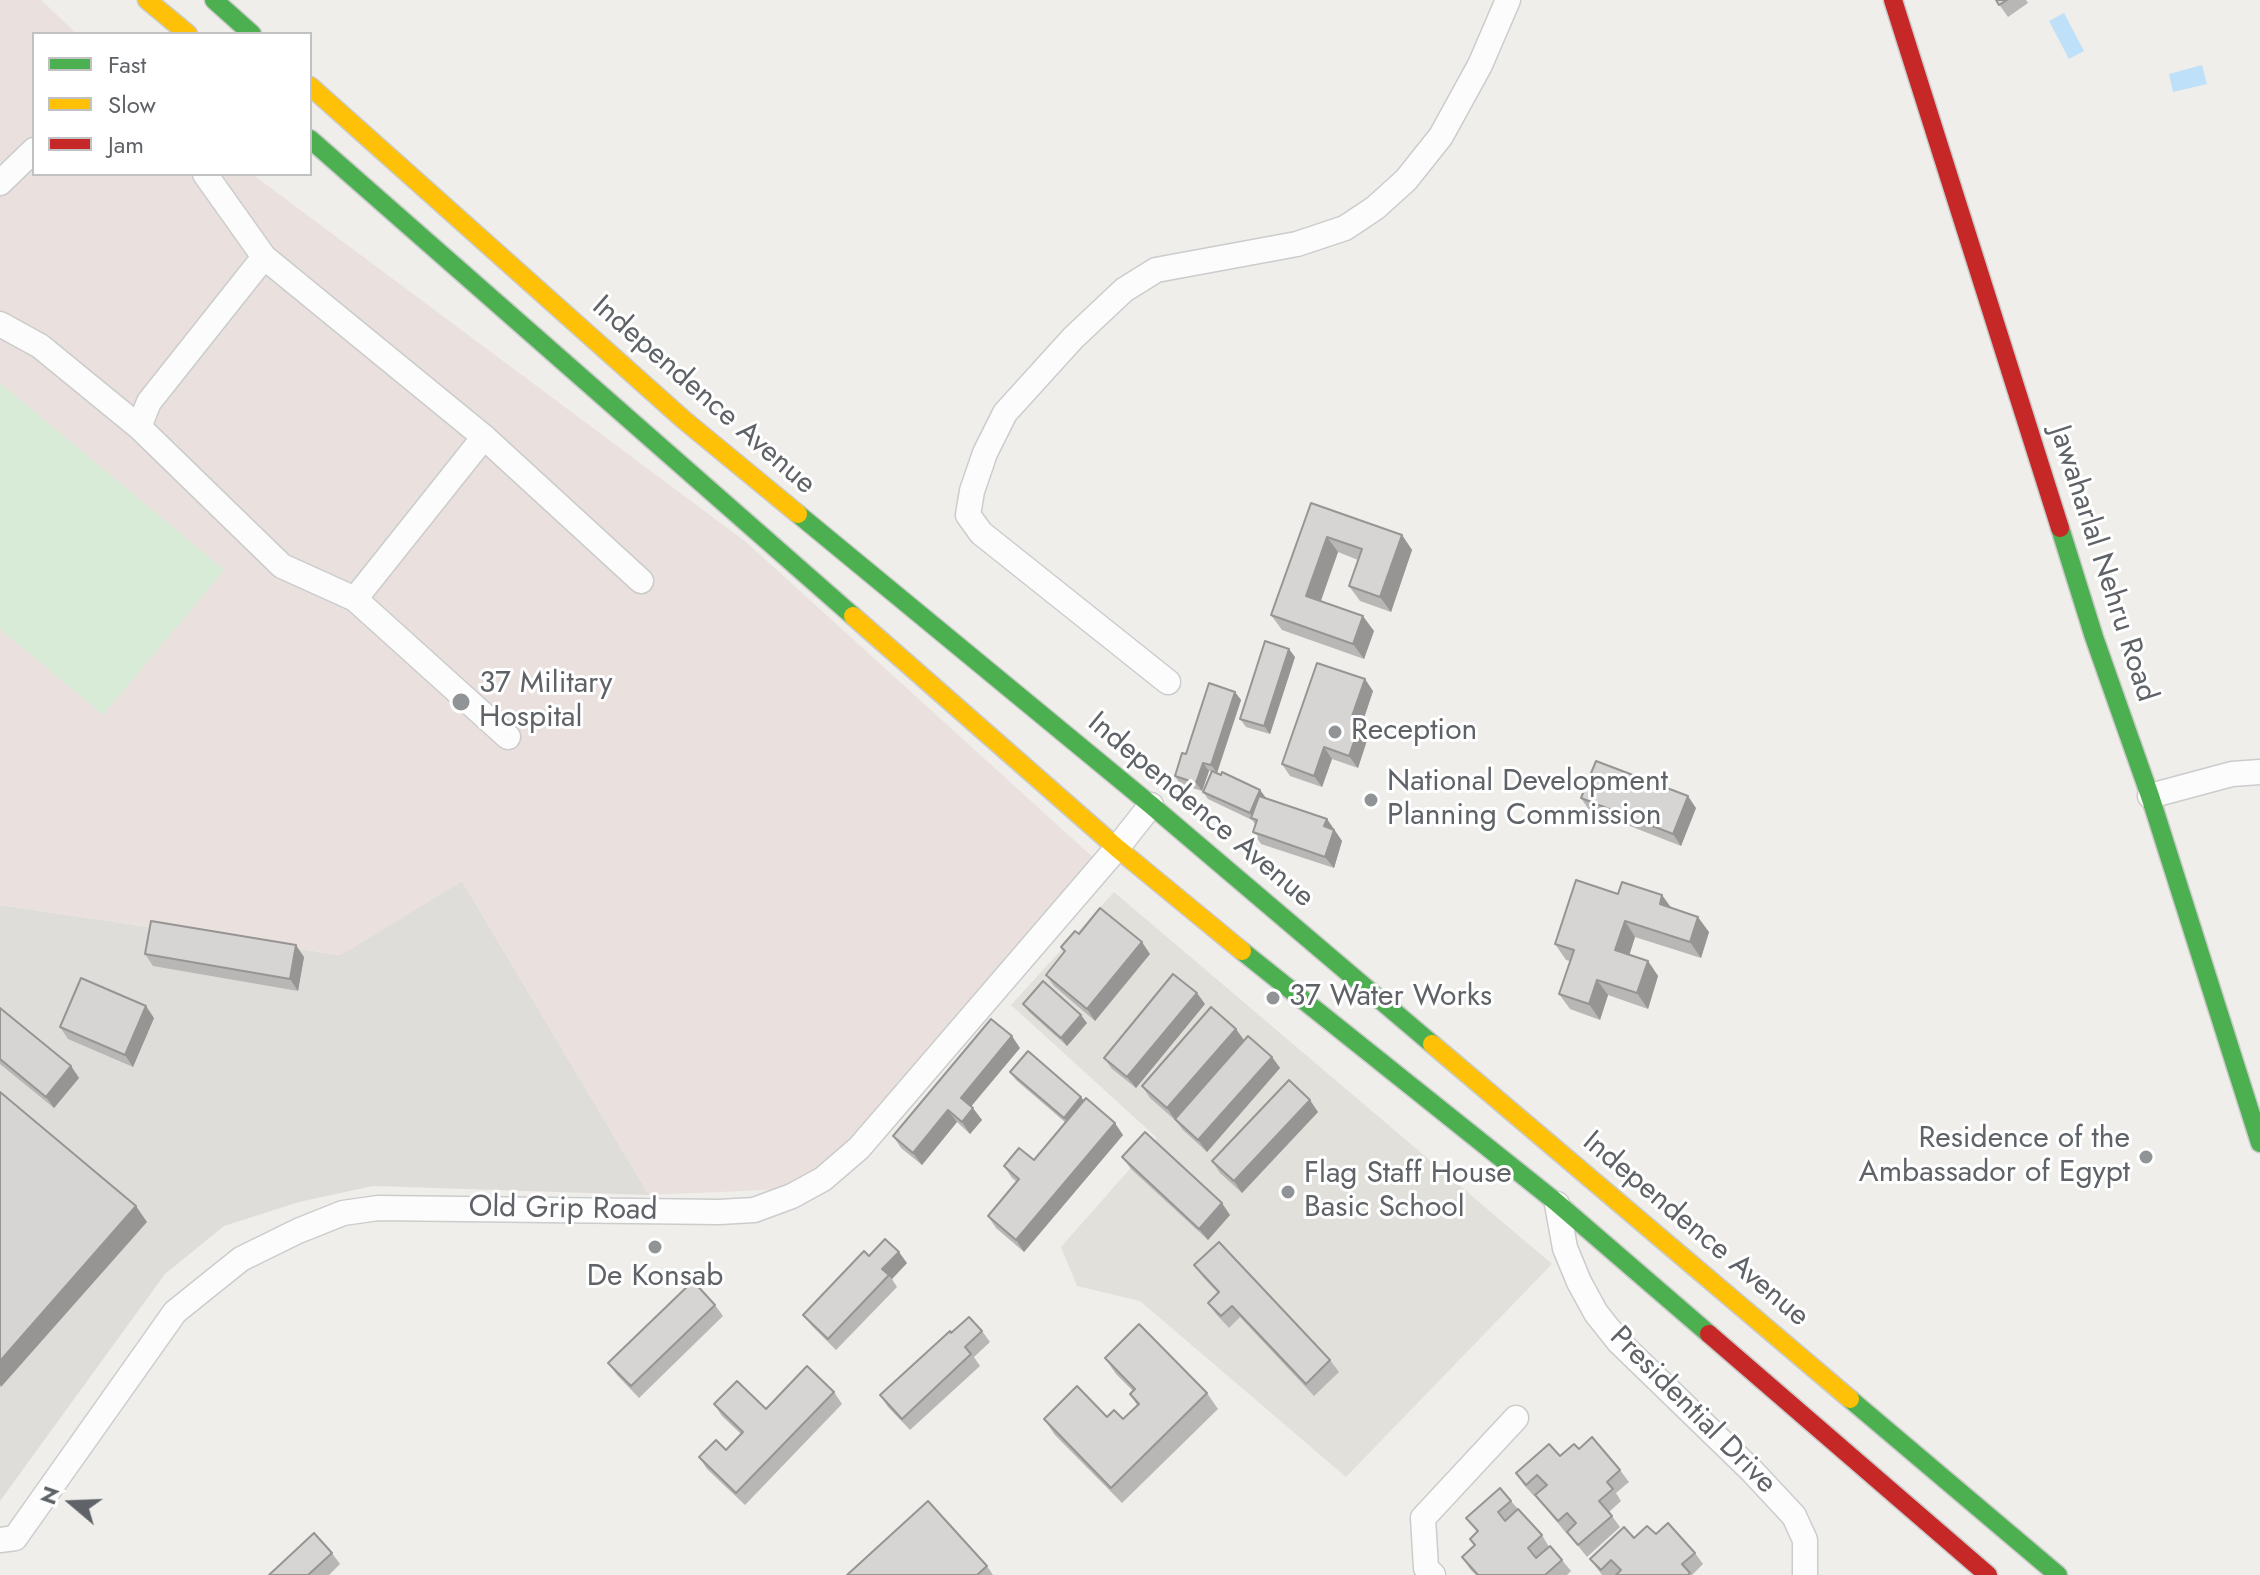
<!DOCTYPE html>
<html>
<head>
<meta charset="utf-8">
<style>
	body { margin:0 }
	#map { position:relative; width:2260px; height:1575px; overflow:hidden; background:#efeeea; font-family:Jost,sans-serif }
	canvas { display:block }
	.legend { position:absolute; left:32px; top:32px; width:280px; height:144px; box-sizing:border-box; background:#fff; border:2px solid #bfc1c3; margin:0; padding:10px 14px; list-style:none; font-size:24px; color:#5f6368 }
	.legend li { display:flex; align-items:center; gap:16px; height:40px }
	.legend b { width:40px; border:2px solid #bfc1c3 }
	.north { position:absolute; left:32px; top:1463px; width:80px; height:80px; -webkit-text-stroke:6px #fff; paint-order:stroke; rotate:289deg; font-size:22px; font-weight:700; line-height:32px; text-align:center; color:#5f6368 }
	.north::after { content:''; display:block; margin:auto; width:28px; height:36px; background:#5f6368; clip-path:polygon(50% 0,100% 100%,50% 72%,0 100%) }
</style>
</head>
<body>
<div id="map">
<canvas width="2260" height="1575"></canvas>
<ul class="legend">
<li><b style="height:10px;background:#4caf50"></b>Fast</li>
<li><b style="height:10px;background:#ffc107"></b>Slow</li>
<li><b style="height:10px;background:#c62828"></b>Jam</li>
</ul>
<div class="north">N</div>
</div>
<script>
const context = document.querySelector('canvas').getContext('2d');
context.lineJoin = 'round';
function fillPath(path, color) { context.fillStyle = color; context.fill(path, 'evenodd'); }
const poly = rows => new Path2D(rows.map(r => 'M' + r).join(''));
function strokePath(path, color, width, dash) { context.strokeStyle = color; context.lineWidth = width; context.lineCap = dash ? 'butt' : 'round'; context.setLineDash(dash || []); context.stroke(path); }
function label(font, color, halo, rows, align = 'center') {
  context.font = font + ' Jost,sans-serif'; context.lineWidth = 6; context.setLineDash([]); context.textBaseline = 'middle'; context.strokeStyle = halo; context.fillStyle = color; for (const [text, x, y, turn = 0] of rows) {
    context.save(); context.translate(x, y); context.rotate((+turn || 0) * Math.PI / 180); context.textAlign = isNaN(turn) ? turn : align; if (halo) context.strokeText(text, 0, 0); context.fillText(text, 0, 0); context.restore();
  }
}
fillPath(poly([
	[462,881,649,1195,373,1186,299,1202,224,1226,165,1274,0,1501,0,905,340,955]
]), '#dfddda');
fillPath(poly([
	[1114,892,1552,1264,1346,1477,1140,1301,1077,1286,1061,1247,1157,1138,1011,1005]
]), '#e2e0da');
fillPath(poly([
	[0,0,41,0,77,34,34,34,34,174,252,174,746,542,1097,861,851,1146,788,1189,649,1195,462,881,341,955,0,905]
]), '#eae0de');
fillPath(poly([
	[0,383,224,570,103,715,0,629]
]), '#d8ebd6');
fillPath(poly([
	[2064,13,2084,51,2069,59,2049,21],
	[2202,65,2207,84,2173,92,2169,74]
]), '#bfe0f9');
const street = poly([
	[205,174,264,257,484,437,641,581],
	[0,183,34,150],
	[264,257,149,402,139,427,282,566,355,599,508,737],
	[0,324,40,346,139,427],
	[355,599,484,437],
	[1168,682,981,533,968,515,972,491,985,453,1005,413,1073,338,1124,290,1156,270,1297,244,1345,228,1375,208,1406,180,1441,136,1480,65,1508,0],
	[2150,796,2232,774,2260,772],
	[1557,1204,1565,1248,1579,1282,1596,1313,1619,1342,1752,1471,1794,1516,1805,1540,1805,1575],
	[0,1540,15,1538,175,1312,241,1259,298,1231,343,1213,378,1208,719,1212,754,1210,792,1196,823,1179,859,1148,1117,848,1151,805],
	[1433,1575,1426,1568,1423,1518,1516,1418]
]);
const fast = poly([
	[214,0,252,34],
	[310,139,853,616],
	[798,514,1151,805,1432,1044],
	[2060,528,2094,637,2150,796,2260,1143],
	[1242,951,1556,1202,1709,1334],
	[1850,1399,2058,1575]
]);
const slow = poly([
	[147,0,188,34],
	[310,86,684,420,798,514],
	[853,616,1117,848,1242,951],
	[1432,1044,1850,1399]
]);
const jam = poly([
	[1893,0,2060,528],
	[1709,1334,1988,1575]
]);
strokePath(street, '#cbcccc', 27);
strokePath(fast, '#cacacb', 21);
strokePath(slow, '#cacacb', 21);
strokePath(jam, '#cacacb', 21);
strokePath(street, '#fdfcfc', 24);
strokePath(fast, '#4caf50', 18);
strokePath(slow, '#ffc107', 18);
strokePath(jam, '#c62828', 18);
fillPath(poly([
	[1996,0,2026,0,2028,3,2008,17],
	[1311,503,1402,535,1412,550,1391,612,1360,601,1349,586,1358,560,1338,552,1321,601,1374,631,1364,659,1282,630,1271,615],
	[1295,657,1270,734,1246,727,1240,719],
	[1373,691,1362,724,1369,734,1358,768,1332,759,1322,787,1290,776,1282,764],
	[1235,692,1241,700,1217,773,1260,790,1266,798,1327,819,1342,841,1334,868,1261,844,1253,832,1255,824,1252,820,1208,799,1203,792,1212,771,1209,771,1202,791,1180,784,1175,776,1186,754],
	[1581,798,1696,808,1681,846,1589,810],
	[1618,894,1662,895,1671,907,1709,932,1701,958,1635,937,1629,955,1648,961,1658,976,1648,1009,1608,995,1600,1020,1570,1009,1559,994,1570,961,1566,960,1555,944],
	[1079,934,1150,954,1095,1021,1054,986,1046,975,1064,952,1061,947],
	[145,954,304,957,298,991,153,966],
	[1023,1004,1087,1023,1067,1046,1029,1012],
	[1205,1004,1136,1088,1112,1069,1104,1058],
	[0,1008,71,1066,79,1078,54,1108,0,1064],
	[154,1018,133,1067,68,1039,60,1027],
	[1244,1040,1272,1057,1280,1068,1207,1152,1183,1130,1175,1120,1150,1098,1142,1086],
	[1020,1048,971,1106,982,1120,970,1134,957,1122,922,1165,901,1148,893,1136],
	[1010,1072,1081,1097,1084,1101,1123,1135,1024,1252,996,1228,988,1216,1017,1182,1012,1178,1004,1166,1034,1160,1066,1123,1016,1080],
	[1318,1112,1242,1193,1220,1173,1212,1161],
	[1122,1157,1230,1215,1208,1240,1131,1169],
	[869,1256,907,1263,892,1279,897,1287,836,1350,812,1326,803,1315],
	[1194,1265,1330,1360,1339,1372,1314,1396,1240,1317,1229,1328,1216,1314,1208,1303,1218,1293,1203,1277],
	[715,1305,723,1316,639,1398,617,1375,608,1363],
	[982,1331,990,1342,974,1357,980,1366,910,1430,888,1407,880,1395,951,1333],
	[1105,1358,1207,1393,1218,1409,1122,1503,1055,1435,1044,1419,1107,1417,1123,1419,1137,1405,1130,1394,1133,1391,1116,1374],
	[834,1392,842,1404,745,1505,707,1469,699,1457,726,1450,741,1434,722,1416,714,1404,766,1409],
	[1579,1449,1620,1470,1629,1482,1616,1493,1621,1501,1609,1512,1620,1527,1587,1557,1567,1532,1566,1533,1535,1495,1534,1496,1524,1485,1516,1473],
	[1511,1501,1518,1509,1542,1535,1549,1547,1562,1560,1571,1571,1567,1575,1476,1575,1470,1569,1462,1557,1474,1546,1470,1539,1477,1532,1466,1518],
	[1634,1538,1695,1553,1703,1564,1692,1575,1602,1575,1590,1559],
	[332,1553,340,1564,329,1575,269,1575],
	[987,1566,993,1575,847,1575]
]), '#b8b7b5');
fillPath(poly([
	[1402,535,1412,550,1391,612,1380,597],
	[1327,537,1338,552,1317,611,1306,596],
	[1363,616,1374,631,1364,659,1353,644],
	[1289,649,1295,657,1270,734,1264,726],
	[1365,679,1373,691,1362,724,1369,734,1358,768,1349,756,1351,719],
	[1235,692,1241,700,1217,773,1211,765],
	[1324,747,1332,759,1322,787,1314,776],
	[1203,763,1209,771,1202,791,1196,783],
	[1260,790,1266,798,1254,819,1250,813],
	[1688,796,1696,808,1681,846,1673,834],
	[1327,819,1342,841,1334,868,1325,857,1324,826],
	[1662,895,1673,911,1660,904],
	[1698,917,1709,932,1701,958,1690,942],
	[1625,921,1635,937,1626,966,1615,950],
	[1142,942,1150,954,1095,1021,1087,1009],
	[296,945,304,957,298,991,290,979],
	[1648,961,1658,976,1648,1009,1637,993],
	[1597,980,1608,995,1600,1020,1589,1004],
	[1197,993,1205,1004,1136,1088,1127,1077],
	[146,1006,154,1018,133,1067,125,1055],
	[1081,1015,1087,1023,1067,1046,1061,1038],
	[1236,1029,1244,1040,1175,1120,1167,1108],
	[1012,1036,1020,1048,969,1109,961,1098],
	[1272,1057,1280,1068,1207,1152,1198,1140],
	[71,1066,79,1078,54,1108,46,1097],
	[1081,1097,1087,1105,1070,1126,1064,1118],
	[1310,1100,1318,1112,1242,1193,1234,1181],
	[973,1108,982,1120,970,1134,962,1122],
	[948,1110,957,1122,922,1165,913,1153],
	[1115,1123,1123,1135,1024,1252,1016,1240],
	[1222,1203,1230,1215,1208,1240,1199,1229],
	[136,1206,147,1222,1,1387,0,1385,0,1361],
	[899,1252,907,1263,892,1279,882,1269]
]), '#969594');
const building = poly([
	[1996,0,2007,0,1999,5,1996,0],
	[1311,503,1402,535,1380,597,1349,586,1362,549,1327,537,1306,596,1363,616,1353,644,1271,615,1311,503],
	[1265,641,1289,649,1264,726,1240,719,1265,641],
	[1317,663,1365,679,1351,719,1361,722,1349,756,1324,747,1314,776,1282,764,1317,663],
	[1209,683,1235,692,1211,765,1203,763,1196,783,1175,776,1182,753,1186,754,1209,683],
	[1596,761,1688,796,1673,834,1581,798,1596,761],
	[1212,771,1221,775,1222,772,1260,790,1250,813,1203,792,1212,771],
	[1259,796,1327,819,1324,826,1334,830,1325,857,1253,832,1257,820,1251,818,1259,796],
	[1576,880,1618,894,1622,882,1662,895,1660,904,1698,917,1690,942,1625,921,1615,950,1648,961,1637,993,1597,980,1589,1004,1559,994,1574,950,1555,944,1576,880],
	[1100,908,1142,942,1087,1009,1046,975,1065,951,1061,947,1075,931,1079,934,1100,908],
	[151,921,296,945,290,979,145,954,151,921],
	[1173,974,1197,993,1127,1077,1104,1058,1173,974],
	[81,978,146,1006,125,1055,60,1027,81,978],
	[1043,981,1081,1015,1061,1038,1023,1004,1043,981],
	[1211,1007,1236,1029,1167,1108,1142,1086,1211,1007],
	[0,1008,71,1066,46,1097,0,1059,0,1008],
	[991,1019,1012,1036,961,1098,973,1108,962,1122,948,1110,913,1153,893,1136,991,1019],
	[1248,1036,1272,1057,1198,1140,1175,1119,1248,1036],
	[1028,1051,1081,1097,1064,1118,1010,1072,1028,1051],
	[1289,1080,1310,1100,1234,1181,1212,1161,1289,1080],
	[0,1092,136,1206,0,1361,0,1092],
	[1086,1098,1115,1123,1016,1240,988,1216,1019,1179,1004,1166,1019,1148,1034,1160,1086,1098],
	[1145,1132,1222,1203,1199,1229,1122,1157,1145,1132],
	[885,1239,899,1252,882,1269,889,1275,828,1339,803,1315,864,1251,869,1256,885,1239],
	[1219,1242,1330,1360,1306,1384,1232,1306,1221,1316,1208,1303,1219,1292,1194,1265,1219,1242],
	[693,1281,715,1305,631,1386,608,1363,693,1281],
	[969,1317,982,1331,965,1347,971,1354,902,1419,880,1395,950,1331,951,1333,969,1317],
	[1139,1324,1207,1393,1111,1488,1044,1419,1077,1386,1107,1417,1114,1410,1123,1419,1139,1404,1130,1394,1135,1389,1105,1358,1139,1324],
	[807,1366,834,1392,736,1493,699,1457,716,1440,726,1450,743,1432,714,1404,737,1381,766,1409,807,1366],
	[1592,1437,1620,1470,1607,1482,1613,1489,1599,1501,1612,1516,1578,1545,1567,1532,1576,1523,1567,1513,1558,1521,1535,1495,1547,1485,1537,1475,1526,1485,1516,1473,1549,1444,1560,1456,1574,1444,1579,1449,1592,1437],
	[1500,1488,1511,1501,1498,1512,1505,1521,1518,1509,1542,1535,1528,1548,1536,1558,1550,1546,1562,1560,1545,1575,1478,1575,1462,1557,1475,1545,1470,1539,1478,1531,1466,1518,1500,1488],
	[928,1501,987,1566,977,1575,847,1575,928,1501],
	[1668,1523,1695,1553,1682,1564,1690,1573,1688,1575,1616,1575,1621,1570,1611,1560,1601,1570,1590,1559,1624,1527,1634,1538,1647,1526,1656,1534,1668,1523],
	[314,1533,332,1553,308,1575,269,1575,314,1533]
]);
fillPath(building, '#d6d5d3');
strokePath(building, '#969594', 2);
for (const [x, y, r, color] of [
	[461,702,10,"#919496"],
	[1335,732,8,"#919496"],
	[1371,800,8,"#919496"],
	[1273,998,8,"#919496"],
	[2146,1157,8,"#919496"],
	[1288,1192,8,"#919496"],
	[655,1247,8,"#919496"]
]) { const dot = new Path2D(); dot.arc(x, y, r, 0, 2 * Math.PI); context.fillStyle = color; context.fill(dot); strokePath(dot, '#fff', 3); }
label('30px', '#5f6368', '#fff', [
	["Independence Avenue",703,396,41],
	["Jawaharlal Nehru Road",2102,564,72],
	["Independence Avenue",1200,811,40],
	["Old Grip Road",563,1210,1],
	["Independence Avenue",1695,1230,40],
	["Presidential Drive",1692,1411,45]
]);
label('30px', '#5f6368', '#fff', [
	["37 Military",479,685],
	["Hospital",479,719],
	["Reception",1351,732],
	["National Development",1387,783],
	["Planning Commission",1387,817],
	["37 Water Works",1289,998],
	["Residence of the",2130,1140,"right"],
	["Ambassador of Egypt",2130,1174,"right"],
	["Flag Staff House",1304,1175],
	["Basic School",1304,1209],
	["De Konsab",655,1278,"center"]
], 'left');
</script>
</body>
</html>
